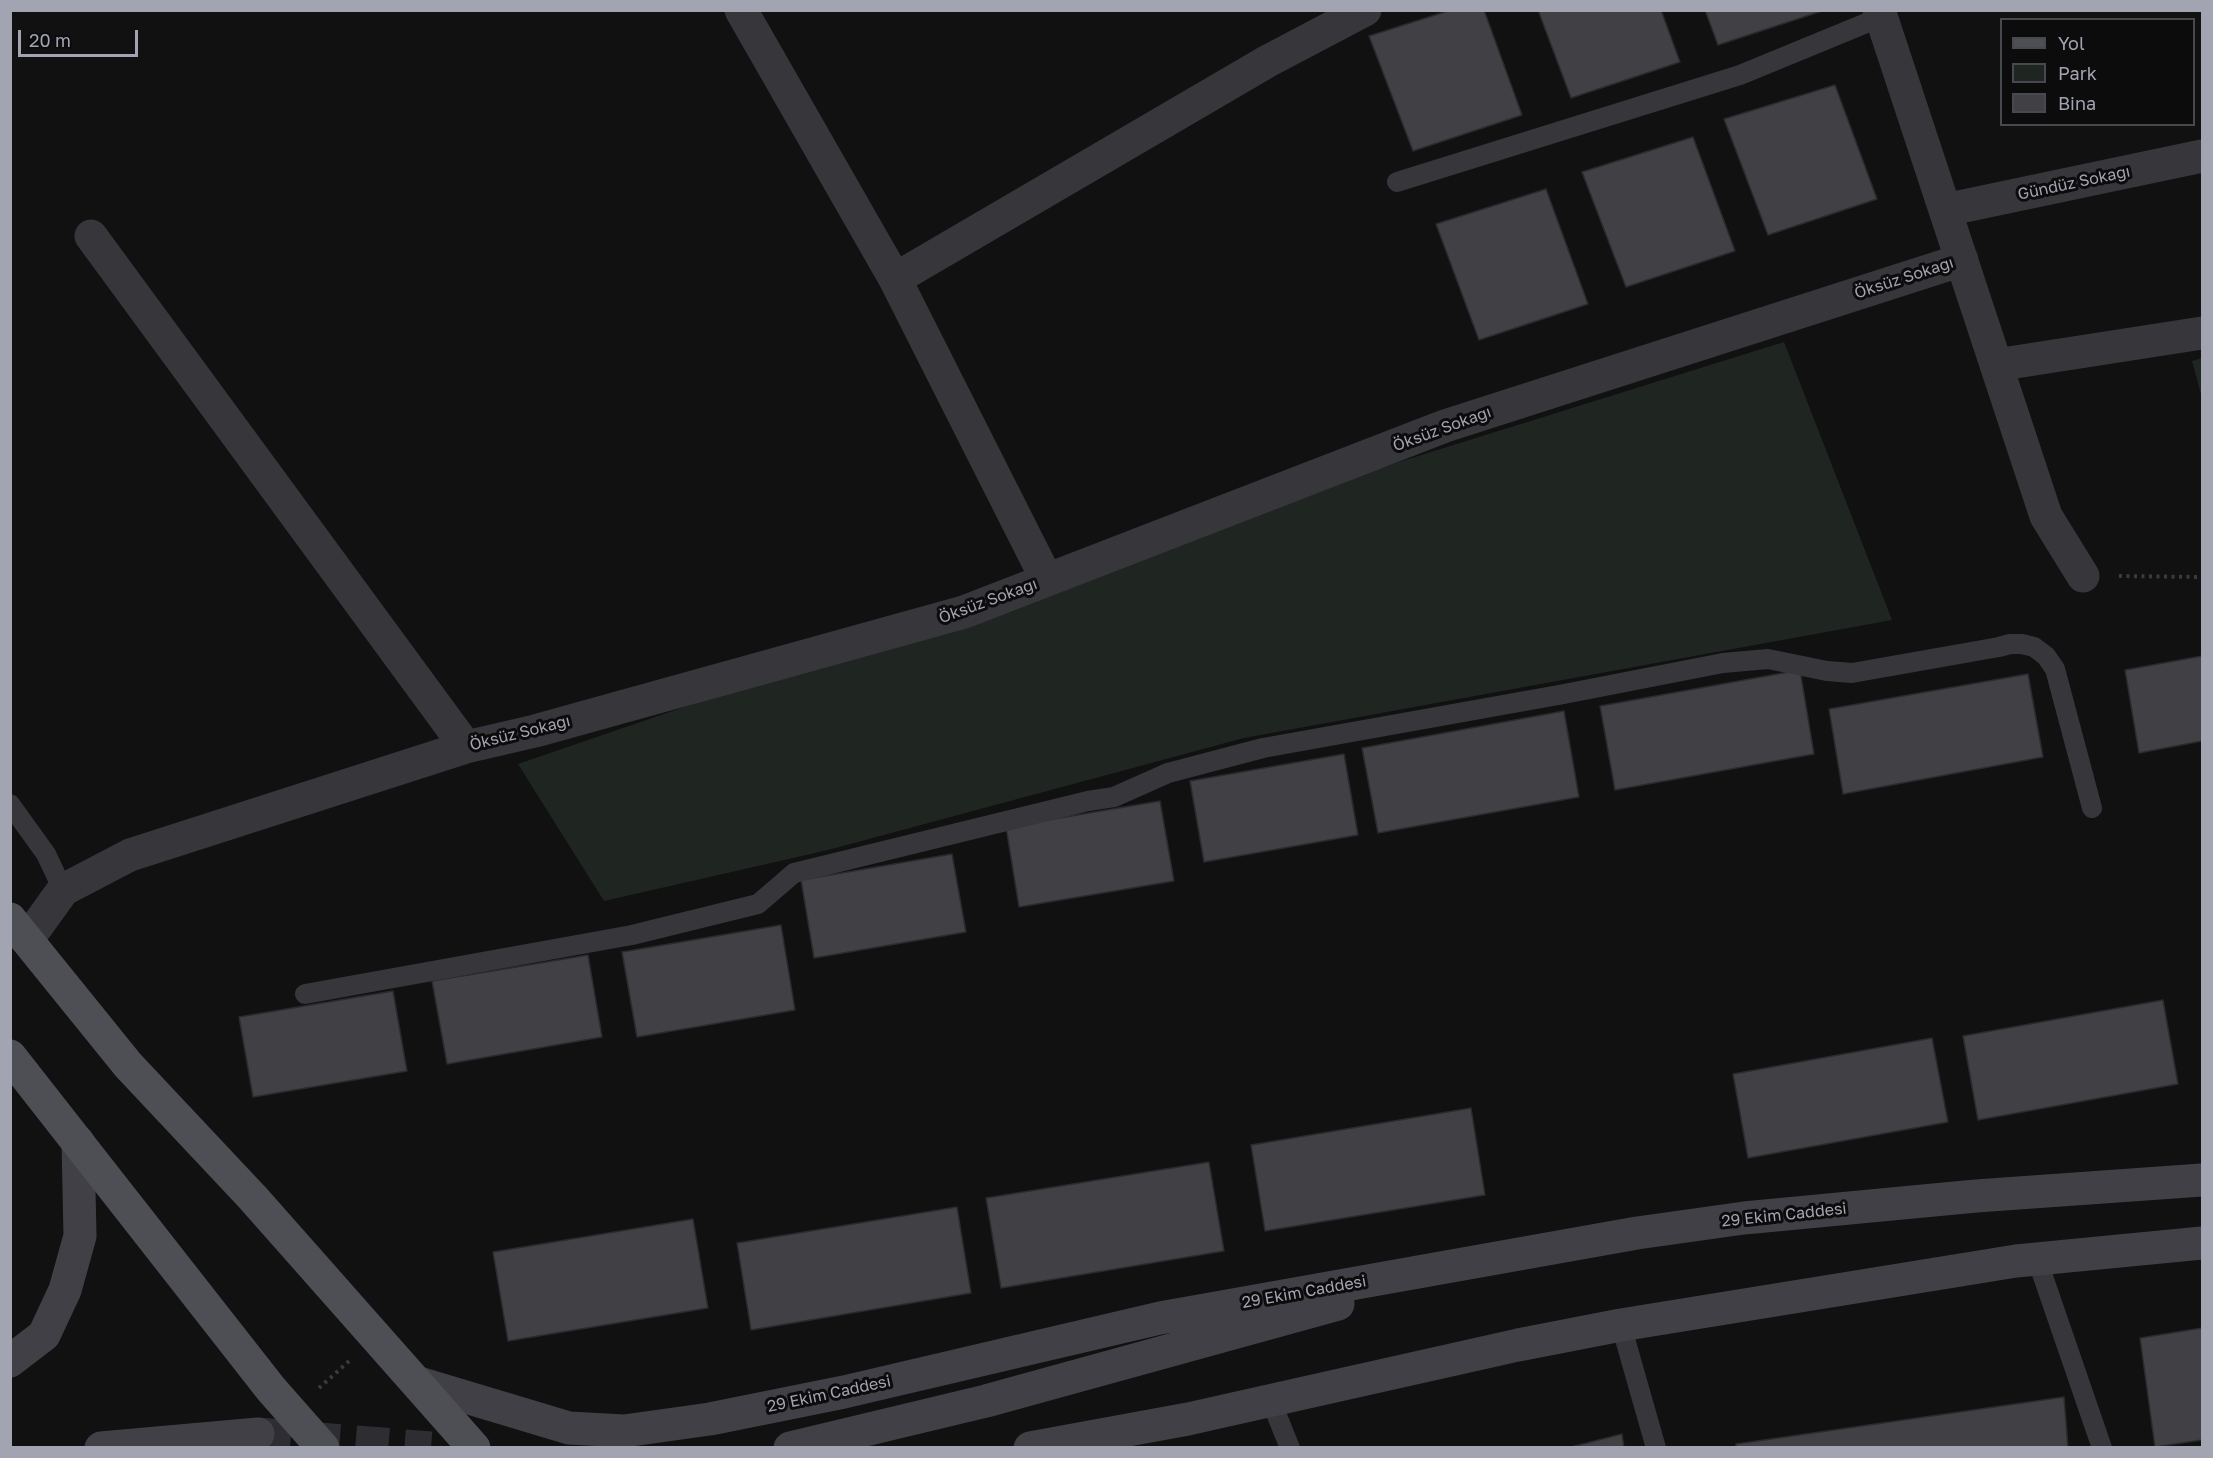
<!DOCTYPE html>
<html>
<head>
<meta charset="utf-8">
<style>
	body { margin:0 }
	#map { position:relative; width:2213px; height:1458px; overflow:hidden; background:#111112; font-family:"Golos Text",sans-serif }
	canvas { display:block }
	.frame { position:absolute; inset:0; border:12px solid #a3a4b1; pointer-events:none }
	.legend { position:absolute; left:2000px; top:18px; width:195px; height:108px; box-sizing:border-box; background:#0c0c0d; border:2px solid #48494f; margin:0; padding:8px 10px; list-style:none; font-size:18px; color:#a3a4b1 }
	.legend li { display:flex; align-items:center; gap:12px; height:30px }
	.legend b { width:30px; border:2px solid #48494f }
	.scale { position:absolute; left:18px; top:30px; width:120px; height:27px; box-sizing:border-box; border:3px solid #a3a4b1; border-top:0; padding-left:8px; font-size:18px; line-height:21px; white-space:nowrap; color:#a3a4b1; -webkit-text-stroke:4px #0c0c0d; paint-order:stroke }
</style>
</head>
<body>
<div id="map">
<canvas width="2213" height="1458"></canvas>
<div class="frame"></div>
<ul class="legend">
<li><b style="height:8px;background:#4e4e55"></b>Yol</li>
<li><b style="height:16px;background:#1f2622"></b>Park</li>
<li><b style="height:16px;background:#404045"></b>Bina</li>
</ul>
<div class="scale">20 m</div>
</div>
<script>
const context = document.querySelector('canvas').getContext('2d');
context.lineJoin = 'round';
function fillPath(path, color) { context.fillStyle = color; context.fill(path, 'evenodd'); }
const poly = rows => new Path2D(rows.map(r => 'M' + r).join(''));
function strokePath(path, color, width, dash) { context.strokeStyle = color; context.lineWidth = width; context.lineCap = dash ? 'butt' : 'round'; context.setLineDash(dash || []); context.stroke(path); }
function label(font, color, halo, rows, align = 'center') {
  context.font = font + ' "Golos Text",sans-serif'; context.lineWidth = 6; context.setLineDash([]); context.textBaseline = 'middle'; context.strokeStyle = halo; context.fillStyle = color; for (const [text, x, y, turn = 0] of rows) {
    context.save(); context.translate(x, y); context.rotate((+turn || 0) * Math.PI / 180); context.textAlign = isNaN(turn) ? turn : align; if (halo) context.strokeText(text, 0, 0); context.fillText(text, 0, 0); context.restore();
  }
}
fillPath(poly([
	[1784,342,1892,620,1244,738,828,850,604,901,518,764,1399,462],
	[2202,358,2202,398,2192,361]
]), '#1f2622');
const building = poly([
	[1451,10,1484,10,1522,115,1413,151,1369,36,1451,10],
	[1538,10,1661,10,1680,62,1571,98,1538,10],
	[1705,10,1825,10,1718,45,1705,10],
	[1835,85,1877,199,1768,235,1724,119,1835,85],
	[1693,137,1735,251,1626,287,1582,172,1693,137],
	[1546,189,1588,304,1479,340,1436,224,1546,189],
	[2202,656,2202,741,2139,753,2125,670,2202,656],
	[1800,670,1814,754,1615,790,1600,706,1800,670],
	[2028,674,2043,757,1843,794,1829,709,2028,674],
	[1564,711,1579,797,1378,833,1362,748,1564,711],
	[1344,754,1358,835,1204,862,1190,781,1344,754],
	[1160,801,1174,881,1019,907,1006,827,1160,801],
	[952,854,966,932,814,958,801,880,952,854],
	[781,925,795,1010,637,1037,622,952,781,925],
	[588,955,602,1037,447,1064,432,981,588,955],
	[393,991,407,1071,253,1097,239,1017,393,991],
	[2163,1000,2178,1084,1978,1120,1963,1036,2163,1000],
	[1932,1038,1948,1122,1748,1158,1733,1074,1932,1038],
	[1471,1108,1485,1195,1265,1231,1251,1145,1471,1108],
	[1209,1162,1224,1251,1001,1288,986,1198,1209,1162],
	[957,1207,971,1293,751,1330,737,1243,957,1207],
	[693,1219,708,1308,508,1341,493,1252,693,1219],
	[2202,1328,2202,1440,2155,1447,2140,1338,2202,1328],
	[2064,1397,2068,1448,1736,1448,1736,1444,2064,1397],
	[1622,1434,1624,1448,1567,1448,1622,1434]
]);
fillPath(building, '#404045');
strokePath(building, '#2b2b2e', 1.5);
strokePath(poly([
	[258,1434,431,1448]
]), '#2e2e32', 33, [33, 16]);
strokePath(poly([
	[2119,576,2202,577],
	[319,1388,349,1361]
]), '#3a3a3f', 4, [3, 4.5]);
strokePath(poly([
	[1397,182,1740,75,1881,17],
	[10,804,46,854,63,890],
	[305,994,632,935,758,904,794,873,1088,801,1114,797,1168,773,1263,748,1564,694,1723,663,1768,659,1827,671,1852,673,1999,647,2010,644,2022,644,2034,647,2046,656,2055,669,2092,808],
	[2037,1259,2102,1448],
	[1621,1325,1656,1448],
	[1271,1401,1290,1448]
]), '#37373b', 20);
strokePath(poly([
	[741,10,895,279,1047,580],
	[1879,10,2046,516,2083,576],
	[1945,210,2202,156],
	[91,236,466,747],
	[895,279,1268,61,1365,10],
	[1996,365,2202,333],
	[27,940,63,890,130,855,466,747,535,731,964,612,1445,426,1962,260]
]), '#37373b', 33);
strokePath(poly([
	[10,1361,44,1335,65,1290,80,1236,78,1142],
	[419,1383,569,1428,624,1431,710,1419,844,1392,1160,1318,1637,1233,1744,1218,1976,1196,2202,1180],
	[101,1448,258,1434],
	[790,1448,986,1401,1338,1304],
	[1030,1448,1188,1419,1518,1345,1621,1325,2016,1261,2202,1243]
]), '#404046', 33);
strokePath(poly([
	[10,919,128,1065,253,1198,474,1448],
	[10,1056,271,1389,323,1448]
]), '#4e4e55', 33);
label('16px', '#a3a4b1', '#0c0c0d', [
	["Gündüz Sokağı",2074,183,-12],
	["Öksüz Sokağı",1904,278,-18],
	["Öksüz Sokağı",1442,429,-20],
	["Öksüz Sokağı",988,601,-20],
	["Öksüz Sokağı",520,733,-14],
	["29 Ekim Caddesi",1784,1215,-6],
	["29 Ekim Caddesi",1304,1292,-10],
	["29 Ekim Caddesi",829,1394,-12]
]);
</script>
</body>
</html>
